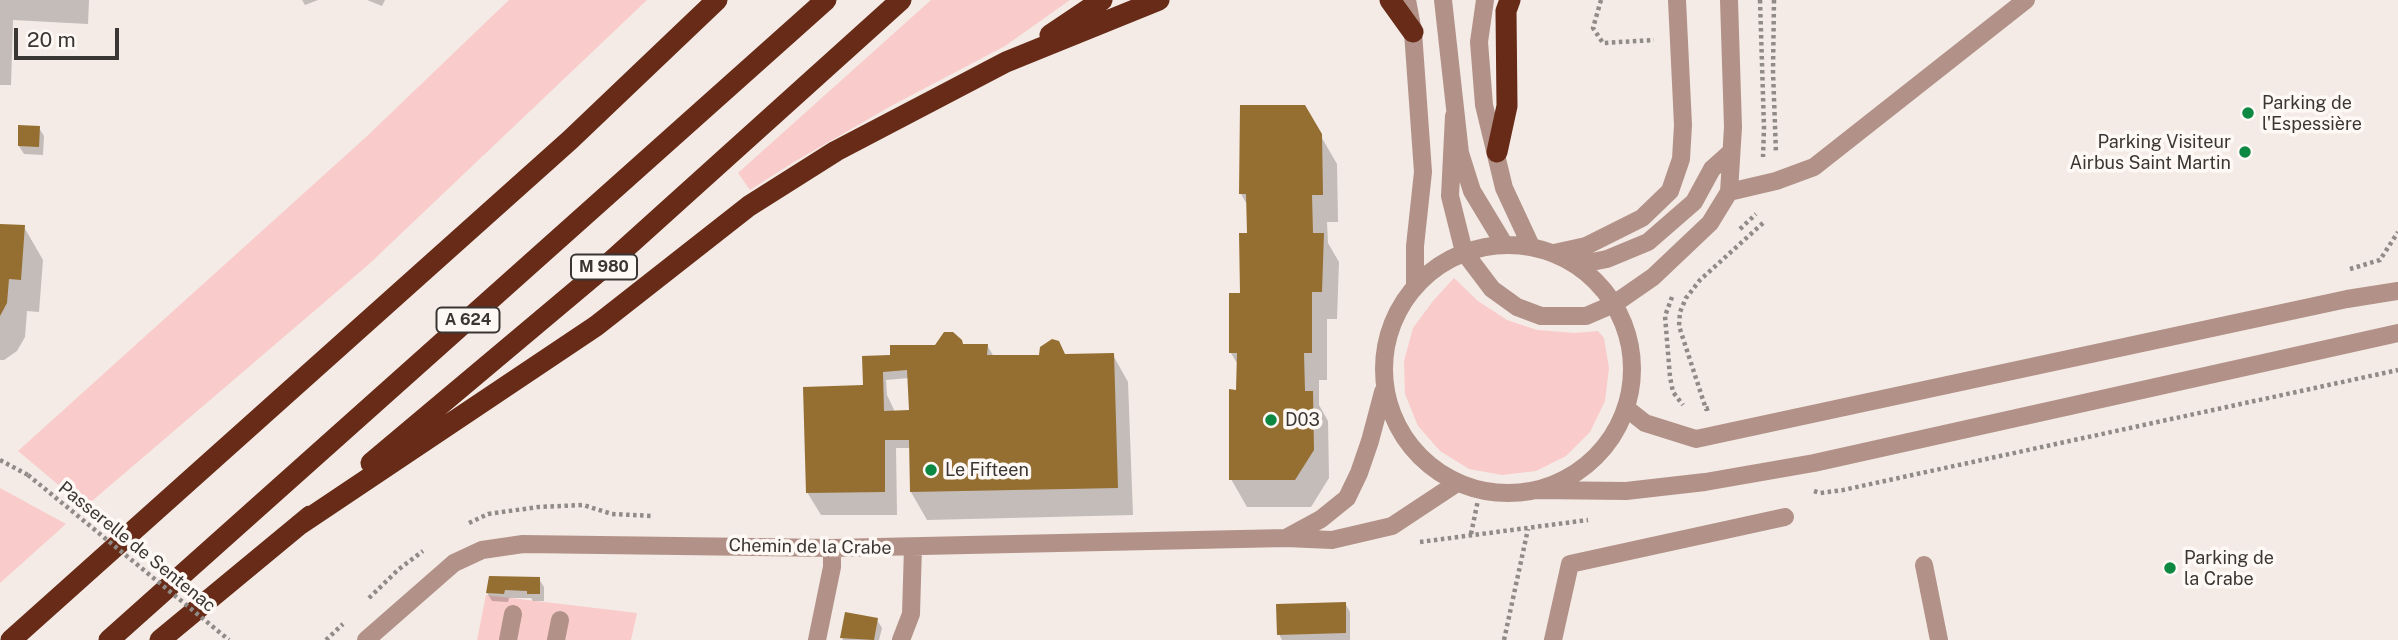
<!DOCTYPE html>
<html>
<head>
<meta charset="utf-8">
<style>
	body { margin:0 }
	#map { position:relative; width:2398px; height:640px; overflow:hidden; background:#f4ebe6; font-family:"Public Sans",sans-serif }
	canvas { display:block }
	.scale { position:absolute; left:14px; top:28px; width:105px; height:32px; box-sizing:border-box; border:4px solid #3a3634; border-top:0; padding-left:9px; font-size:21px; line-height:24px; white-space:nowrap; color:#3a3634; -webkit-text-stroke:5px #fff9f6; paint-order:stroke }
</style>
</head>
<body>
<div id="map">
<canvas width="2398" height="640"></canvas>
<div class="scale">20 m</div>
</div>
<script>
const context = document.querySelector('canvas').getContext('2d');
context.lineJoin = 'round';
function fillPath(path, color) { context.fillStyle = color; context.fill(path, 'evenodd'); }
const poly = rows => new Path2D(rows.map(r => 'M' + r).join(''));
function strokePath(path, color, width, dash) { context.strokeStyle = color; context.lineWidth = width; context.lineCap = dash ? 'butt' : 'round'; context.setLineDash(dash || []); context.stroke(path); }
function label(font, color, halo, rows, align = 'center') {
  context.font = font + ' "Public Sans",sans-serif'; context.lineWidth = 7; context.setLineDash([]); context.textBaseline = 'middle'; context.strokeStyle = halo; context.fillStyle = color; for (const [text, x, y, turn = 0] of rows) {
    context.save(); context.translate(x, y); context.rotate((+turn || 0) * Math.PI / 180); context.textAlign = isNaN(turn) ? turn : align; if (halo) context.strokeText(text, 0, 0); context.fillText(text, 0, 0); context.restore();
  }
}
fillPath(poly([
	[509,0,647,0,368,265,85,507,18,451,365,138],
	[931,0,1070,0,1005,46,891,106,794,162,750,190,738,173],
	[1454,278,1478,301,1507,320,1537,330,1575,333,1598,331,1604,338,1609,368,1605,401,1590,432,1566,456,1536,471,1502,475,1469,469,1440,451,1418,426,1405,394,1404,361,1413,328,1433,301],
	[0,488,66,524,0,583],
	[486,595,637,613,631,640,477,640]
]), '#f9cbca');
fillPath(poly([
	[0,0,89,0,88,24,13,20,11,85,0,85],
	[302,0,318,0,305,5],
	[367,0,385,0,382,6],
	[1304,107,1337,164,1338,222,1327,222,1328,243,1339,262,1337,319,1327,319,1327,380,1319,380,1319,405,1328,421,1329,478,1311,507,1247,507,1231,479,1238,365,1231,353,1242,294,1249,234,1248,206,1241,194],
	[39,128,44,136,43,155,24,154,19,146],
	[0,226,24,227,43,260,39,312,27,311,25,337,17,351,4,360,0,360],
	[987,345,994,357,1113,355,1128,382,1133,515,927,520,911,492,910,448,896,448,897,515,821,515,807,492,866,387,892,357,963,346],
	[909,378,910,411,895,412,887,395,886,380],
	[539,579,544,587,544,601,533,601,531,598,509,598,508,602,492,601,487,593],
	[1345,603,1350,612,1350,640,1282,640,1279,634],
	[877,620,882,628,879,640,843,640,842,637]
]), '#0003');
fillPath(poly([
	[1240,105,1305,105,1322,134,1323,195,1312,195,1313,233,1324,233,1322,292,1312,292,1312,353,1304,353,1305,391,1313,391,1314,450,1295,480,1229,480,1229,389,1236,390,1237,353,1229,353,1229,293,1240,293,1239,233,1247,233,1246,194,1239,194],
	[18,125,40,126,39,147,18,146],
	[0,224,25,225,21,280,9,279,7,303,0,316],
	[944,332,953,332,962,340,963,344,988,344,987,355,1039,355,1040,347,1052,339,1059,341,1065,354,1114,353,1118,488,910,492,909,440,885,440,885,492,806,493,803,387,863,385,862,356,890,355,890,345,935,345],
	[907,370,909,410,884,411,883,372],
	[489,576,540,577,540,594,527,594,527,591,505,590,504,594,486,593],
	[1346,602,1346,633,1277,635,1276,604],
	[845,612,878,618,874,640,840,638]
]), '#956e31');
strokePath(poly([
	[1601,0,1593,28,1603,43,1654,40],
	[1760,0,1764,128,1763,157],
	[1774,0,1773,71,1776,153],
	[1740,229,1756,214],
	[2350,269,2380,260,2398,232],
	[1672,297,1665,316,1670,377,1673,392,1683,405],
	[1709,408,1706,409,1679,326,1680,312,1686,298,1700,280,1763,223],
	[0,460,28,475],
	[1814,491,1820,493,1843,490,2398,370],
	[469,523,488,514,538,507,583,505,612,514,653,516],
	[1471,534,1478,500],
	[1420,542,1588,520],
	[369,598,399,569,423,551],
	[326,640,343,624],
	[1504,640,1528,529]
]), '#918b87', 4.5, [3.5, 3.5]);
strokePath(poly([
	[1407,0,1413,32,1423,172,1415,246,1415,284],
	[1443,0,1460,153,1472,191,1504,244],
	[1485,0,1479,42,1484,105,1504,188,1531,246],
	[1454,116,1450,196,1464,252,1492,289,1517,307,1541,316,1586,316,1614,304,1653,277,1710,223,1729,192,1733,127,1729,0],
	[1729,192,1776,181,1814,167,2026,0],
	'1384 369a124 124 0 1 1 248 0a124 124 0 1 1-248 0Z',
	[1554,253,1586,246,1642,218,1670,191,1681,159,1683,125,1677,0],
	[1576,265,1607,259,1648,242,1694,202,1712,169,1731,152],
	[1626,408,1645,423,1696,439,2347,299,2398,291],
	[1536,490,1626,491,1705,482,1814,463,2398,333],
	[1286,538,1321,519,1347,498,1359,473,1370,441,1383,392],
	[1924,565,1939,640],
	[366,640,454,563,482,550,523,544,832,548,1286,538,1332,540,1392,526,1457,483],
	[508,640,513,614],
	[556,640,560,620],
	[817,640,832,567,832,548],
	[901,640,911,614,913,547],
	[1553,640,1570,564,1785,517]
]), '#b29288', 18);
strokePath(poly([
	[1390,0,1413,32],
	[1050,35,1102,0],
	[1497,152,1507,106,1506,11,1510,0],
	[371,463,608,264,901,0],
	[299,525,596,326,749,206,836,151,1006,62,1159,0],
	[11,640,570,140,717,0],
	[109,640,826,0],
	[160,640,310,516]
]), '#672b17', 21);
strokePath(poly([
	[28,475,229,640]
]), '#918b87', 4.5, [3.5, 3.5]);
for (const [x, y, r, color] of [
	[2248,113,7,"#0d8843"],
	[2245,152,7,"#0d8843"],
	[1271,420,7,"#0d8843"],
	[931,470,7,"#0d8843"],
	[2170,568,7,"#0d8843"]
]) { const dot = new Path2D(); dot.arc(x, y, r, 0, 2 * Math.PI); context.fillStyle = color; context.fill(dot); strokePath(dot, '#fff9f6', 2.5); }
for (const [x, y, w] of [
	[604,267,66],
	[468,320,63]
]) { const box = new Path2D(); box.roundRect(x - w / 2, y - 12.5, w, 25, 5); context.fillStyle = '#fff9f6'; context.fill(box); strokePath(box, '#3a3634', 2); }
label('bold 16px', '#3a3634', null, [
	["M 980",604,267],
	["A 624",468,320]
]);
label('18px', '#3a3634', '#fff9f6', [
	["Parking de",2262,103],
	["l'Espessière",2262,124],
	["Parking Visiteur",2231,142,"right"],
	["Airbus Saint Martin",2231,163,"right"],
	["D03",1285,420],
	["Le Fifteen",945,470],
	["Parking de",2184,558],
	["la Crabe",2184,579]
], 'left');
label('18px', '#3a3634', '#fff9f6', [
	["Passerelle de Sentenac",137,547,39],
	["Chemin de la Crabe",810,547,1]
]);
</script>
</body>
</html>
